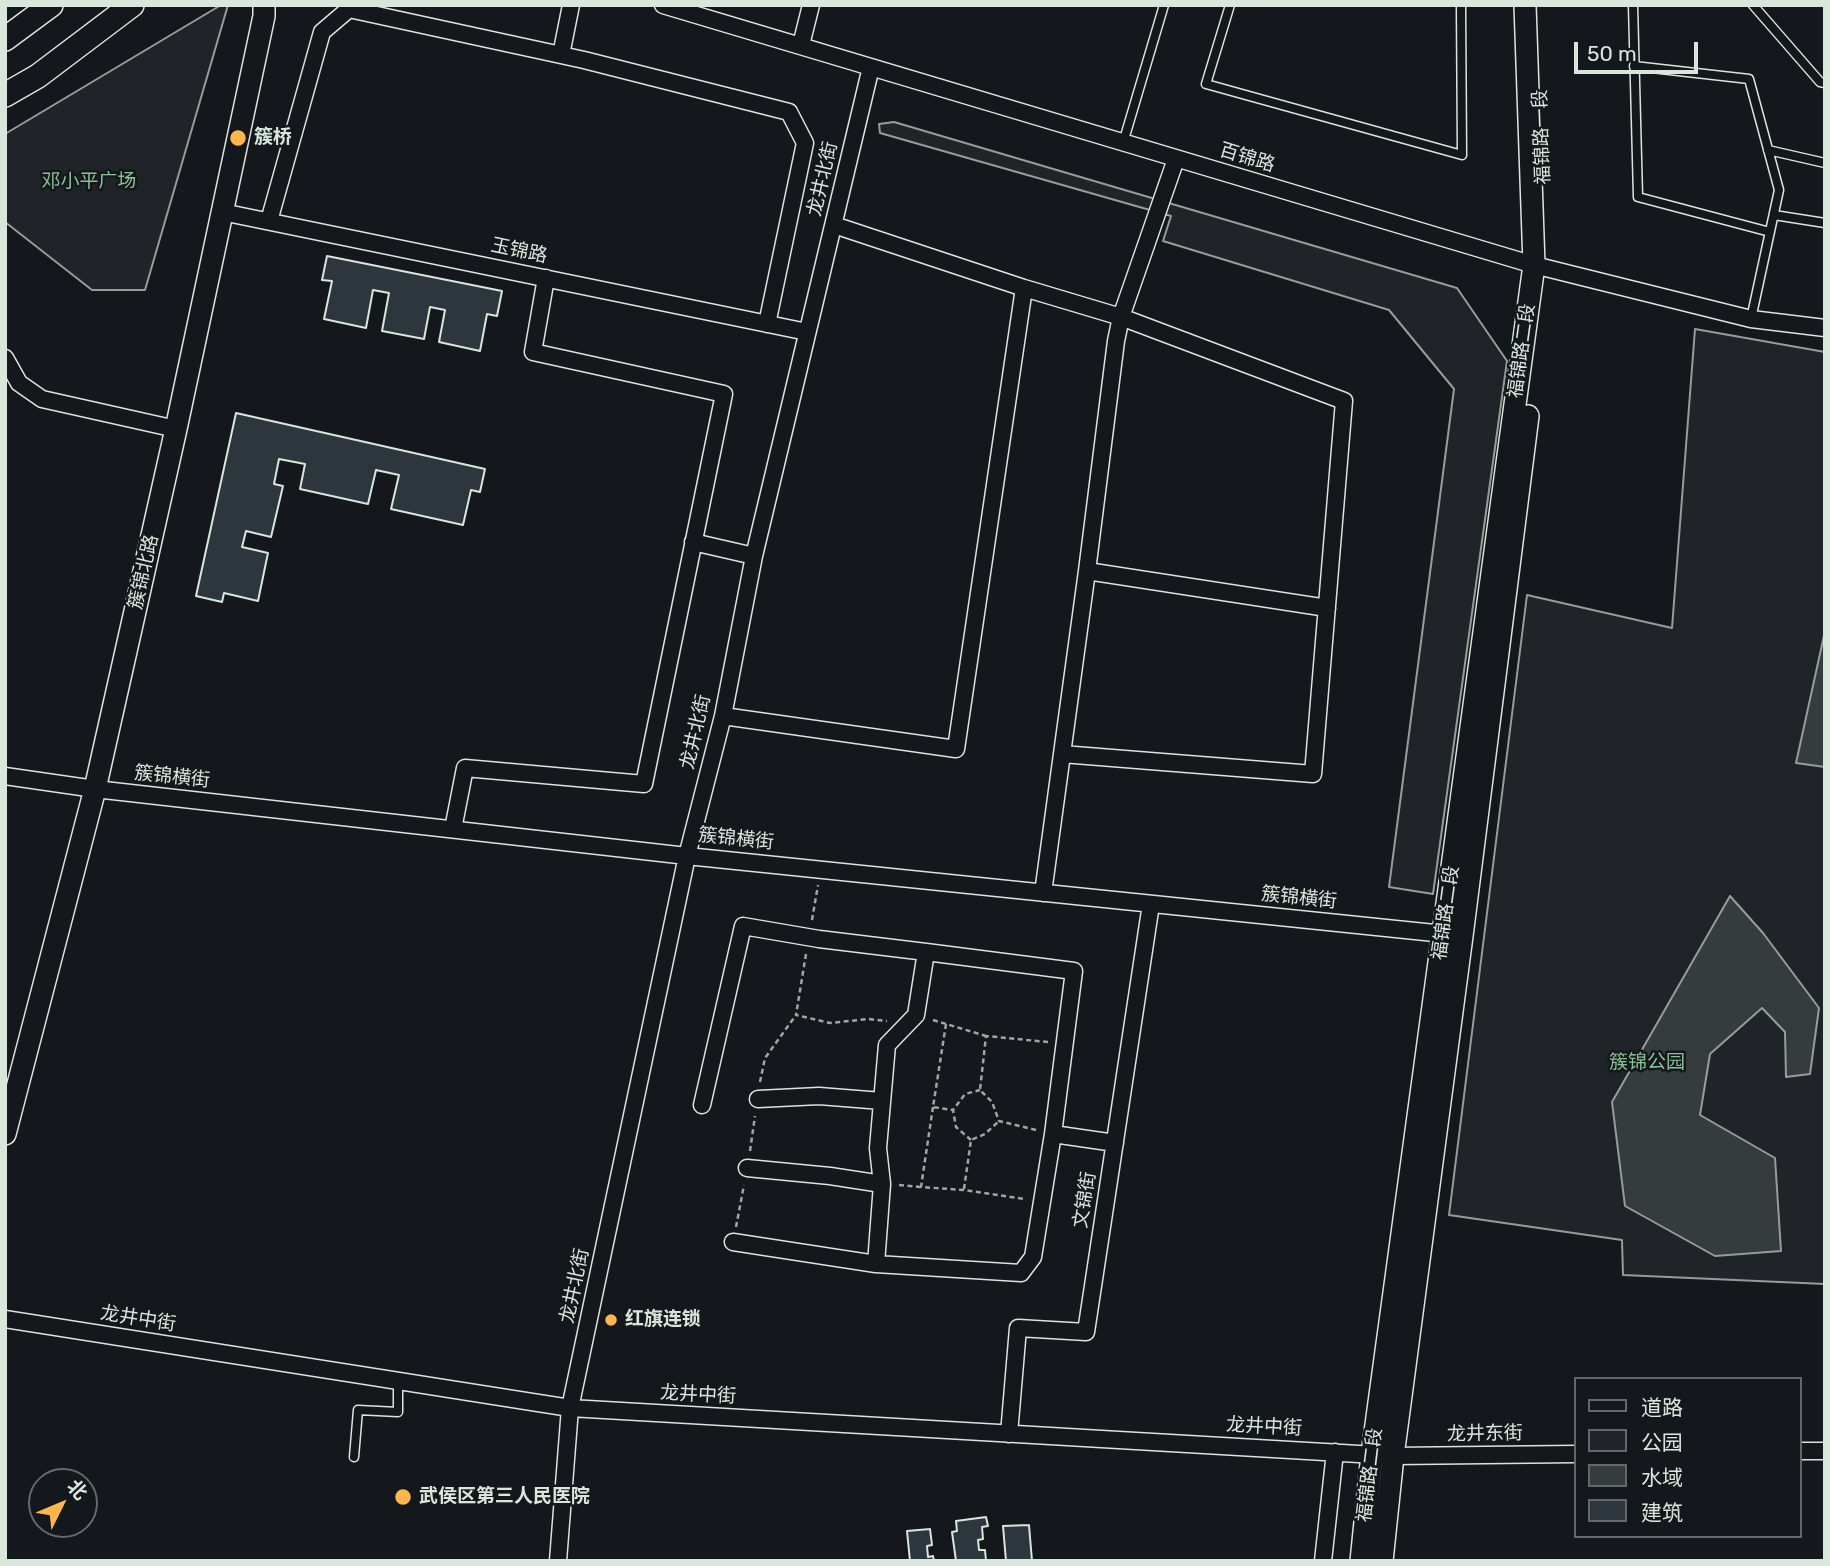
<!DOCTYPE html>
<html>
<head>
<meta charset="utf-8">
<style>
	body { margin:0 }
	#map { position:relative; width:1830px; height:1566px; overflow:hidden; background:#14181c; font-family:Rubik,"Noto Sans SC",sans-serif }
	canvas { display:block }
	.frame { position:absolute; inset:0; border:7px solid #d8e6dc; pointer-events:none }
	.legend { position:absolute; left:1574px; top:1377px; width:228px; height:161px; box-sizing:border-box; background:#14181c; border:2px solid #626a69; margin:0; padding:9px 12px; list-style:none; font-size:21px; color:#d8e6dc }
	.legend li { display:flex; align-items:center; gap:14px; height:35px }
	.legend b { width:35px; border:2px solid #626a69 }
	.north { position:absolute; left:28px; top:1468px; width:70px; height:70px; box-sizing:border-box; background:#14181c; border:2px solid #626a69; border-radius:50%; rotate:47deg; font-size:19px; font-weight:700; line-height:28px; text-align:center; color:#d8e6dc }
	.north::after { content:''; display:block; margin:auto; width:24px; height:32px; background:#ffb74d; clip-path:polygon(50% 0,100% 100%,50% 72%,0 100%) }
	.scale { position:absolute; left:1574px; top:42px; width:124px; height:32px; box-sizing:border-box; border:4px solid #d8e6dc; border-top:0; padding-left:9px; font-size:21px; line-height:24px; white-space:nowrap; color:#d8e6dc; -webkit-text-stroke:5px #14181c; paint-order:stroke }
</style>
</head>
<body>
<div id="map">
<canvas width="1830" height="1566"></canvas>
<div class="frame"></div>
<ul class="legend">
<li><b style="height:9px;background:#14181c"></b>道路</li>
<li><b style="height:19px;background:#202428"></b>公园</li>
<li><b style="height:19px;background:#363b3e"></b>水域</li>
<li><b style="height:19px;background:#2c363c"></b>建筑</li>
</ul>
<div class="north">北</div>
<div class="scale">50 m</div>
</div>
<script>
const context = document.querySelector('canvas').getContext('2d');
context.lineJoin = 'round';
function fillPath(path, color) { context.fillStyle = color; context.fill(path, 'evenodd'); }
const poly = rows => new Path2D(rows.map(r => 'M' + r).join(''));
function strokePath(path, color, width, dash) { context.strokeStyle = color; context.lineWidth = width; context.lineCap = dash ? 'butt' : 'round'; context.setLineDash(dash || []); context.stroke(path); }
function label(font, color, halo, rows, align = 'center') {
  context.font = font + ' Rubik,"Noto Sans SC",sans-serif'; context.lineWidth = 5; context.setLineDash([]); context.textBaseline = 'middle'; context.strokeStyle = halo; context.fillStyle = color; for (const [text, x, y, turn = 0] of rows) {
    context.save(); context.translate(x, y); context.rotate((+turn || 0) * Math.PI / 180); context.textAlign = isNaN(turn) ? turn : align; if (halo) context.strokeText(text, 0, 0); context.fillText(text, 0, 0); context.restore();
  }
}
const green = poly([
	[221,5,228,5,145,290,92,290,5,222,5,134,221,5],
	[894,122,1457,288,1507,361,1433,894,1389,887,1454,389,1389,310,1163,241,1171,216,880,133,879,124,894,122],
	[1695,329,1825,352,1825,1284,1623,1275,1622,1240,1449,1215,1527,595,1672,628,1695,329]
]);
fillPath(green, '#202428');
strokePath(green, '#939e99', 2);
const water = poly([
	[1825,631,1825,767,1796,763,1825,631],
	[1730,896,1763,933,1819,1008,1810,1074,1786,1077,1785,1032,1762,1008,1710,1054,1700,1115,1775,1158,1781,1251,1715,1256,1625,1206,1612,1102,1730,896]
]);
fillPath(water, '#363b3e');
strokePath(water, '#939e99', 2);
const building = poly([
	[327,256,502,291,497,316,487,314,480,351,439,342,445,310,430,307,424,339,382,331,389,293,373,290,366,328,324,319,332,281,322,280,327,256],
	[236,413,485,469,480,492,471,490,463,525,391,509,399,475,376,470,368,504,300,489,305,464,279,459,274,484,283,486,271,537,246,531,242,547,268,553,258,601,224,593,222,602,196,596,236,413],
	[986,1517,988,1526,982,1527,983,1539,978,1540,979,1550,985,1550,986,1561,956,1561,952,1532,957,1531,956,1521,986,1517],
	[1029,1525,1032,1561,1006,1561,1003,1526,1029,1525],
	[930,1529,932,1545,927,1546,928,1557,933,1556,934,1561,910,1561,907,1531,930,1529]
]);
fillPath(building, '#2c363c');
strokePath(building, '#d8e6dc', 2);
const lane = poly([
	[1230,5,1206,84,1462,155,1461,5],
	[1633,5,1638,197,1770,232],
	[1753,5,1820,82,1825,83],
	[1634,66,1749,79,1779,190,1751,319],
	[1123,143,1164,5],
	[1768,150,1825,163],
	[1774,215,1825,223],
	[354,1457,358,1410,398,1412,398,1381]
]);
const street = poly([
	[663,5,1534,265,1751,319,1825,328],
	[801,45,811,5],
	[561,55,571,5],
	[222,212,807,332],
	[269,221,322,32,349,9,584,60,789,112,805,143,767,324],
	[834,225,1024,288,1121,317,1344,401,1313,774,1062,754],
	[5,358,19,383,42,399,176,429],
	[693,542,754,556],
	[1087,571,1327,608],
	[723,716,956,749,1024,288],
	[5,776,95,789,687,856,1454,935],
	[453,829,465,768,644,784,724,394,533,352,546,278],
	[1043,893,1087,571,1116,341,1121,317,1176,159],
	[758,1099,819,1096,882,1101],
	[702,1105,743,926,819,939,926,952],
	[1053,1134,1033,1257,1021,1273,876,1264,882,1184,878,1148,887,1045,916,1015,926,952,1074,971,1053,1134,1115,1143],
	[747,1168,830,1176,882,1184],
	[733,1242,876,1264],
	[5,1319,570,1408,1393,1456,1576,1454],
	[1009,1434,1018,1328,1086,1332,1151,904],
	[1800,1451,1825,1451],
	[558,1561,570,1408,687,856,723,716,754,556,871,67],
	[1323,1561,1335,1452]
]);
const secondary = poly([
	[5,1134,95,789,176,429,264,16,264,5],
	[1361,1561,1372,1454,1534,265,1525,5],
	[1382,1561,1393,1456,1462,936,1528,416]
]);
const primary = poly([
	[5,39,51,5],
	[5,95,38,76,132,5]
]);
strokePath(lane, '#d8e6dc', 11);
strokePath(street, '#d8e6dc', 19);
strokePath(secondary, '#d8e6dc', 24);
strokePath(primary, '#d8e6dc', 26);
strokePath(poly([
	[812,920,818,885],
	[806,954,796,1015,830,1023,868,1019,887,1021],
	[933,1020,986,1036],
	[946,1024,933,1107,953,1110],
	[760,1082,765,1058,796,1015],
	[933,1107,921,1187,964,1190,1025,1199],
	[1036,1130,999,1121,992,1102,980,1090,986,1036,1048,1042],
	[971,1140,956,1127,953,1110,965,1094,980,1090],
	[750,1151,755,1116],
	[899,1185,920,1187],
	[964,1189,971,1140,985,1134,999,1121],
	[736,1227,744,1185]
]), '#9da8a2', 2.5, [5, 3.5]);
strokePath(lane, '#14181c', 8);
strokePath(street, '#14181c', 16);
strokePath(secondary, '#14181c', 21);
strokePath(primary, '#14181c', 23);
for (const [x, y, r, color] of [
	[238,138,9,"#ffb74d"],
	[611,1320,7,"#ffb74d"],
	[403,1497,9,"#ffb74d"]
]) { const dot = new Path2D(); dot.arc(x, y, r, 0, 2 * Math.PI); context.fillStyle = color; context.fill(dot); strokePath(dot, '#14181c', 2.5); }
label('19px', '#d8e6dc', '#14181c', [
	["福锦路一段",1542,137,-92],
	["百锦路",1247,158,17],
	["龙井北街",823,179,-77],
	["玉锦路",519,251,12],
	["福锦路二段",1522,351,-82],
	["簇锦北路",144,572,-77],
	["龙井北街",696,732,-77],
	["簇锦横街",172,777,6],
	["簇锦横街",736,839,6],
	["簇锦横街",1299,898,6],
	["福锦路二段",1446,913,-82],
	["文锦街",1085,1200,-81],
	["龙井北街",575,1286,-78],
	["龙井中街",138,1319,9],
	["龙井中街",698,1395,3],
	["龙井中街",1264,1427,3],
	["龙井东街",1485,1434,-1],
	["福锦路二段",1370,1475,-83]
]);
label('bold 19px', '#d8e6dc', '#14181c', [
	["簇桥",254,138],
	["红旗连锁",625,1320],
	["武侯区第三人民医院",419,1497]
], 'left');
label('19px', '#8ac095', '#14181c', [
	["邓小平广场",89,182],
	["簇锦公园",1647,1063]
]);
</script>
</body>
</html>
